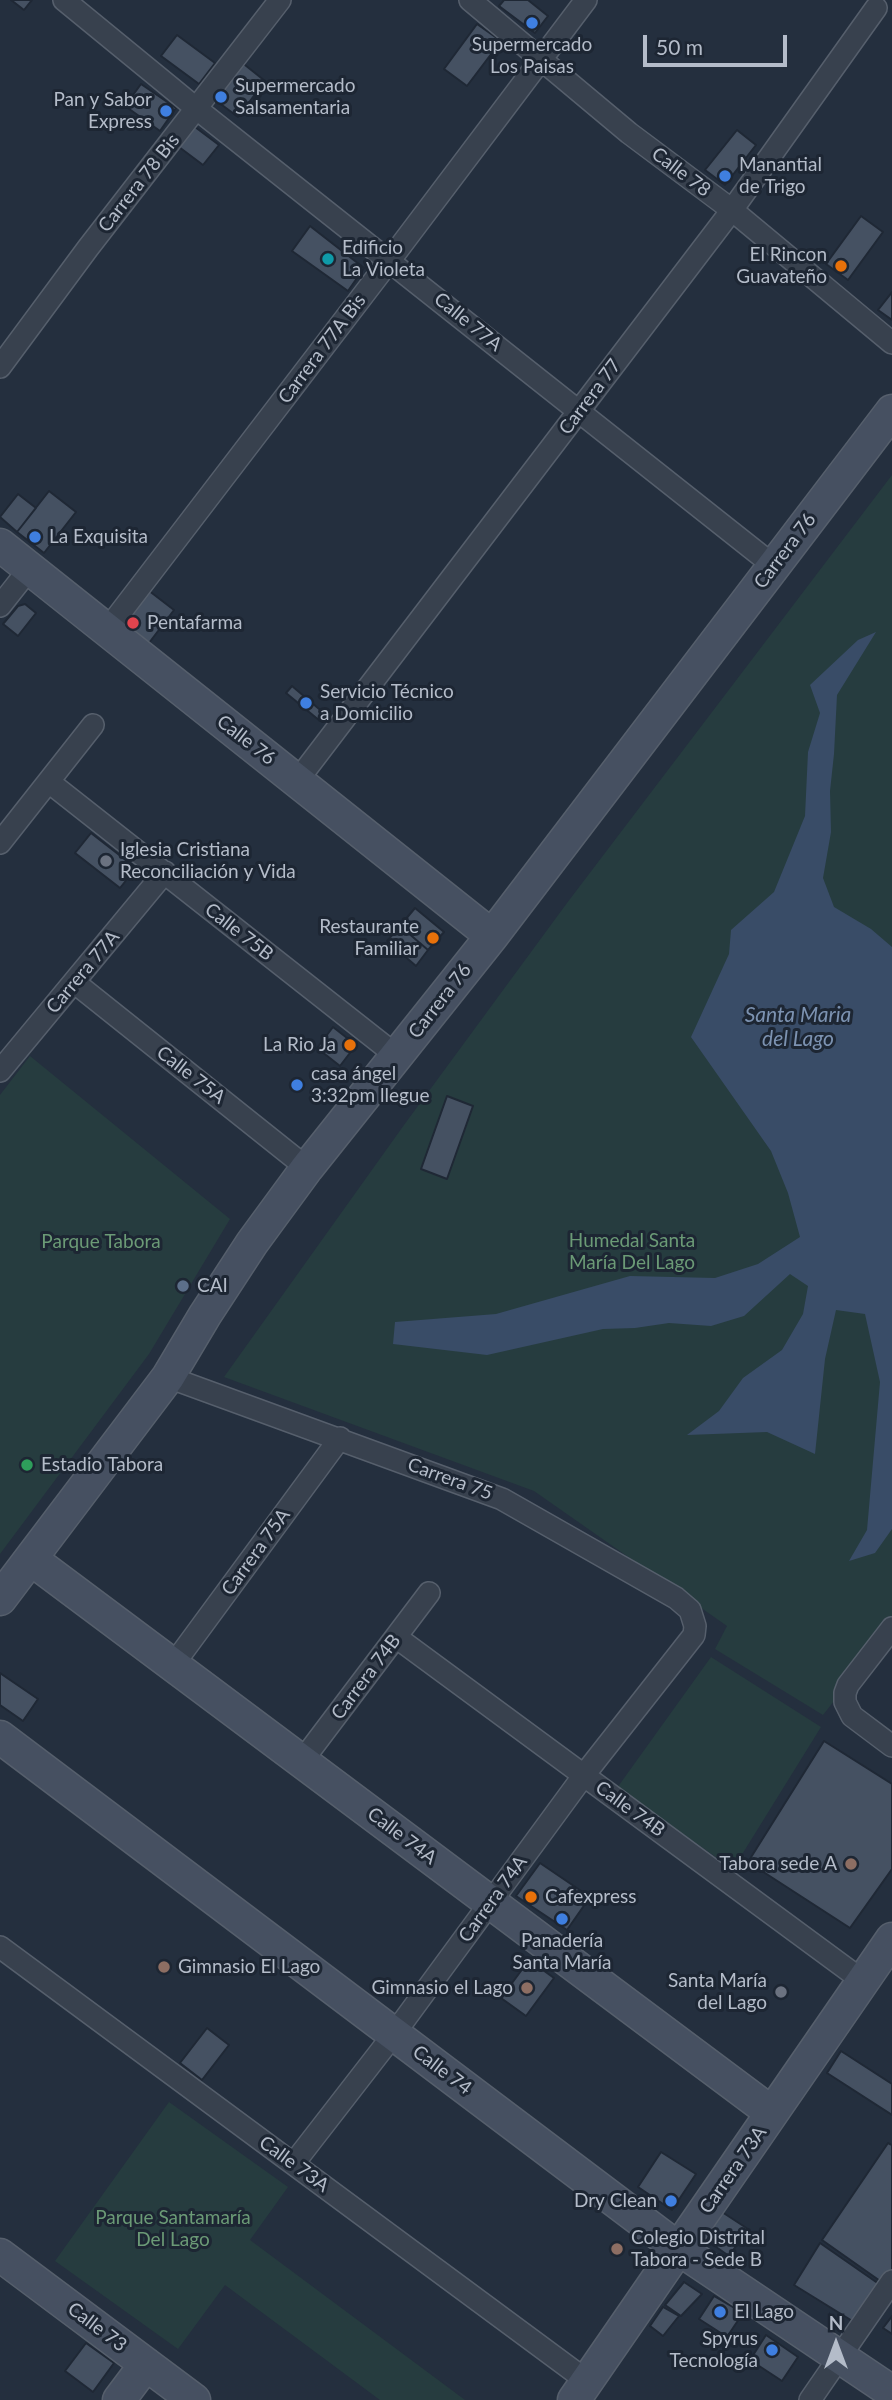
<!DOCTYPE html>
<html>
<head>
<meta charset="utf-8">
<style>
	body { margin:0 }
	#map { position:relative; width:892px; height:2400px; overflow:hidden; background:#242f3e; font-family:Lato,sans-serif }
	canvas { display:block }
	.north { position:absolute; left:801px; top:2309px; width:70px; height:70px; -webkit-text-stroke:5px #1d2633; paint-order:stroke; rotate:0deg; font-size:19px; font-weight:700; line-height:28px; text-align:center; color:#b4bcc9 }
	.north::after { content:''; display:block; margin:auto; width:24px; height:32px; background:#b4bcc9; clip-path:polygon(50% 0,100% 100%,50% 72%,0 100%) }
	.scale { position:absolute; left:643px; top:35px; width:144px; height:32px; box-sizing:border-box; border:4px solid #b4bcc9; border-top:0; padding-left:9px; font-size:21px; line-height:24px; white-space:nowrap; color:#b4bcc9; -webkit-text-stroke:5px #1d2633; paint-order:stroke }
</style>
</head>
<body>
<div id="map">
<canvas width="892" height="2400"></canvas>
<div class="north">N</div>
<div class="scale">50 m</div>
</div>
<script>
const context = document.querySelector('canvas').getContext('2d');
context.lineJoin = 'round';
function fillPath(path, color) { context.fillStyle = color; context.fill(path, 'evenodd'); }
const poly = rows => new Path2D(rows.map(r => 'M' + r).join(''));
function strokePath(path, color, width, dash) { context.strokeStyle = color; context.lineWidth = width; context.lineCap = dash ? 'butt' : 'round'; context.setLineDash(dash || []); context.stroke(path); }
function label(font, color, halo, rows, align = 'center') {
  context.font = font + ' Lato,sans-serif'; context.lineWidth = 6; context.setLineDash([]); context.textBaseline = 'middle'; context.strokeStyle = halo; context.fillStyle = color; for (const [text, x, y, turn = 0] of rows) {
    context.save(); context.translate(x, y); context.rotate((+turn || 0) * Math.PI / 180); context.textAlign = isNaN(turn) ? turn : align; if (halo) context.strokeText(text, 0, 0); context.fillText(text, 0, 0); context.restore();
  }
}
fillPath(poly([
	[892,475,892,1627,823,1715,715,1649,727,1626,534,1491,224,1377,404,1125,567,903],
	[30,1056,230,1219,149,1354,0,1554,0,1095],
	[711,1657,821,1727,733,1869,617,1788],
	[169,2102,288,2187,250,2240,465,2400,380,2400,225,2285,178,2349,55,2261]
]), '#263c3f');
fillPath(poly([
	[876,632,837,695,834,754,830,791,831,832,823,878,834,907,871,929,892,947,892,1529,875,1553,849,1561,867,1530,880,1382,865,1314,836,1310,825,1359,815,1454,767,1432,687,1435,719,1411,743,1378,782,1350,803,1314,808,1286,790,1274,744,1316,711,1326,669,1323,635,1328,603,1329,487,1355,393,1344,395,1322,496,1314,630,1276,715,1278,758,1264,800,1237,788,1193,771,1151,691,1037,729,954,731,930,774,892,805,816,808,752,820,713,810,685,858,640]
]), '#394c67');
const building = poly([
	[11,0,32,0,24,10,11,0],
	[504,0,528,0,548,16,535,33,499,6,504,0],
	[477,24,501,41,467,86,444,69,477,24],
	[177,35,215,63,199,84,161,56,177,35],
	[240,61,265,81,238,117,218,102,215,94,240,61],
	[141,84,176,108,160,131,125,106,141,84],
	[195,127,219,145,203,165,179,147,195,127],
	[737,130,756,145,725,185,705,170,737,130],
	[861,216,883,232,848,280,826,264,861,216],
	[310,226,364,268,348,291,292,251,310,226],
	[892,292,892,320,878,310,892,292],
	[49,491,76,512,44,553,17,532,49,491],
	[18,494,36,508,17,532,0,517,18,494],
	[148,590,174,610,149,643,123,622,148,590],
	[25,604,36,613,18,636,3,624,18,606,25,604],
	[292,686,325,714,320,721,286,693,292,686],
	[91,833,136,868,120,888,75,853,91,833],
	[415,908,444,932,428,950,400,926,415,908],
	[400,926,428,950,416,966,387,941,400,926],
	[333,1027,356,1045,340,1066,317,1048,333,1027],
	[447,1096,473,1106,447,1179,421,1169,447,1096],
	[0,1673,38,1699,23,1721,0,1705,0,1673],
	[824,1741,892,1784,892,1869,850,1928,748,1862,824,1741],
	[540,1863,590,1897,567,1930,516,1896,540,1863],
	[529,1960,554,1978,526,2016,501,1998,529,1960],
	[207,2028,229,2045,202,2080,180,2063,207,2028],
	[841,2051,892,2084,892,2115,827,2073,841,2051],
	[888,2143,892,2145,892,2270,883,2283,822,2240,888,2143],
	[661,2152,696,2174,672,2210,638,2187,661,2152],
	[722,2212,748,2229,729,2256,709,2242,707,2235,722,2212],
	[820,2243,879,2284,854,2322,794,2285,820,2243],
	[684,2282,702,2294,681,2316,665,2305,684,2282],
	[714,2296,743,2313,727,2337,699,2319,714,2296],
	[663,2307,679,2316,663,2336,650,2326,663,2307],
	[892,2316,892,2334,883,2328,892,2316],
	[766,2335,798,2357,782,2381,750,2360,766,2335],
	[86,2343,114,2363,93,2392,65,2371,86,2343]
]);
fillPath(building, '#455162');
strokePath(building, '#1f2835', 2);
const street = poly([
	[64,0,197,109,774,566],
	[470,0,629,133,732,210,892,343],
	[0,367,88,248,280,0],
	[0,606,30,568],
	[107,630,390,260,586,0],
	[297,781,732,210,876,8],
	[49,782,397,1056],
	[0,843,93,725],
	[74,982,307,1168],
	[0,1071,165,872],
	[168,1377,502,1499,676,1598,690,1610,695,1626,694,1635,584,1775,394,2034,294,2163],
	[892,1628,848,1685,845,1693,845,1702,852,1716,892,1746],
	[396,1637,863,1981],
	[173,1665,340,1438],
	[302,1761,429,1593],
	[0,1947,587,2381],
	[810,2400,892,2281]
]);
const secondary = poly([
	[0,545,492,936],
	[31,1559,772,2113],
	[0,1599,168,1377,205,1315,252,1243,307,1168,492,936,892,411],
	[0,1737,679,2249,892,2392],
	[0,2255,194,2400],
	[119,2400,146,2364],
	[574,2400,892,1939]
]);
strokePath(street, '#565f6c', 24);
strokePath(secondary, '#565f6c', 35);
strokePath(street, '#38414e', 21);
strokePath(secondary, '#465061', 32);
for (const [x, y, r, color] of [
	[532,23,7,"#3f7fe0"],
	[221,97,7,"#3f7fe0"],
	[166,111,7,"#3f7fe0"],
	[725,176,7,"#3f7fe0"],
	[328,259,7,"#0f9aa8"],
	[841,266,7,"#e8710a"],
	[35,537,7,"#3f7fe0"],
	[133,623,7,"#e0444e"],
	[306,703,7,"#3f7fe0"],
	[106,861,7,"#6b7280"],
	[433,938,7,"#e8710a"],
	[350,1045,7,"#e8710a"],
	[297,1085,7,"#3f7fe0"],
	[183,1286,7,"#5c6f8a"],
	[27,1465,7,"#2e9e5b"],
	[851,1864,7,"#8d6e63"],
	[531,1897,7,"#e8710a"],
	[562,1919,7,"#3f7fe0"],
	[164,1967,7,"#8d6e63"],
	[527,1988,7,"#8d6e63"],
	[781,1992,7,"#6b7280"],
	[671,2201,7,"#3f7fe0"],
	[617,2249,7,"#8d6e63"],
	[720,2312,7,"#3f7fe0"],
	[772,2350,7,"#3f7fe0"]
]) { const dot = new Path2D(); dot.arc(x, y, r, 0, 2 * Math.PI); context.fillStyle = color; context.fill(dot); strokePath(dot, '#1d2633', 2.5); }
label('19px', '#b4bcc9', '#1d2633', [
	["Supermercado",532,45,"center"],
	["Los Paisas",532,67,"center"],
	["Supermercado",235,86],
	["Salsamentaria",235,108],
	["Pan y Sabor",152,100,"right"],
	["Express",152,122,"right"],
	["Manantial",739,165],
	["de Trigo",739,187],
	["Edificio",342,248],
	["La Violeta",342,270],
	["El Rincon",827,255,"right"],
	["Guavateño",827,277,"right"],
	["La Exquisita",49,537],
	["Pentafarma",147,623],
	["Servicio Técnico",320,692],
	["a Domicilio",320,714],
	["Iglesia Cristiana",120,850],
	["Reconciliación y Vida",120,872],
	["Restaurante",419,927,"right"],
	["Familiar",419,949,"right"],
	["La Rio Ja",336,1045,"right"],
	["casa ángel",311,1074],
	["3:32pm llegue",311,1096],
	["CAI",197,1286],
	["Estadio Tabora",41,1465],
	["Tabora sede A",837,1864,"right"],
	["Cafexpress",545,1897],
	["Panadería",562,1941,"center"],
	["Santa María",562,1963,"center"],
	["Gimnasio El Lago",178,1967],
	["Santa María",767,1981,"right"],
	["del Lago",767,2003,"right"],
	["Gimnasio el Lago",513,1988,"right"],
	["Dry Clean",657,2201,"right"],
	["Colegio Distrital",631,2238],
	["Tabora - Sede B",631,2260],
	["El Lago",734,2312],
	["Spyrus",758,2339,"right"],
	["Tecnología",758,2361,"right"]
], 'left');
label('19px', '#b4bcc9', '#1d2633', [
	["Calle 78",681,172,37],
	["Carrera 78 Bis",139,183,-52],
	["Calle 77A",468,322,39],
	["Carrera 77A Bis",322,349,-53],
	["Carrera 77",590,397,-53],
	["Carrera 76",785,551,-53],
	["Calle 76",246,740,38],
	["Calle 75B",239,932,38],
	["Carrera 77A",83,972,-50],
	["Carrera 76",440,1001,-52],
	["Calle 75A",191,1075,38],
	["Carrera 75",450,1479,20],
	["Carrera 75A",256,1552,-54],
	["Carrera 74B",366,1677,-53],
	["Calle 74B",630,1809,36],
	["Calle 74A",402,1836,37],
	["Carrera 74A",493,1899,-54],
	["Calle 74",442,2070,37],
	["Calle 73A",294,2164,36],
	["Carrera 73A",733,2170,-55],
	["Calle 73",97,2327,37]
]);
label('19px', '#6b9a76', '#1d2633', [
	["Humedal Santa",632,1241],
	["María Del Lago",632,1263],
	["Parque Tabora",101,1242],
	["Parque Santamaría",173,2218],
	["Del Lago",173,2240]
]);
label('italic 21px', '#7c92b1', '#1d2633', [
	["Santa Maria",798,1015],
	["del Lago",798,1039]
]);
</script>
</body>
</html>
